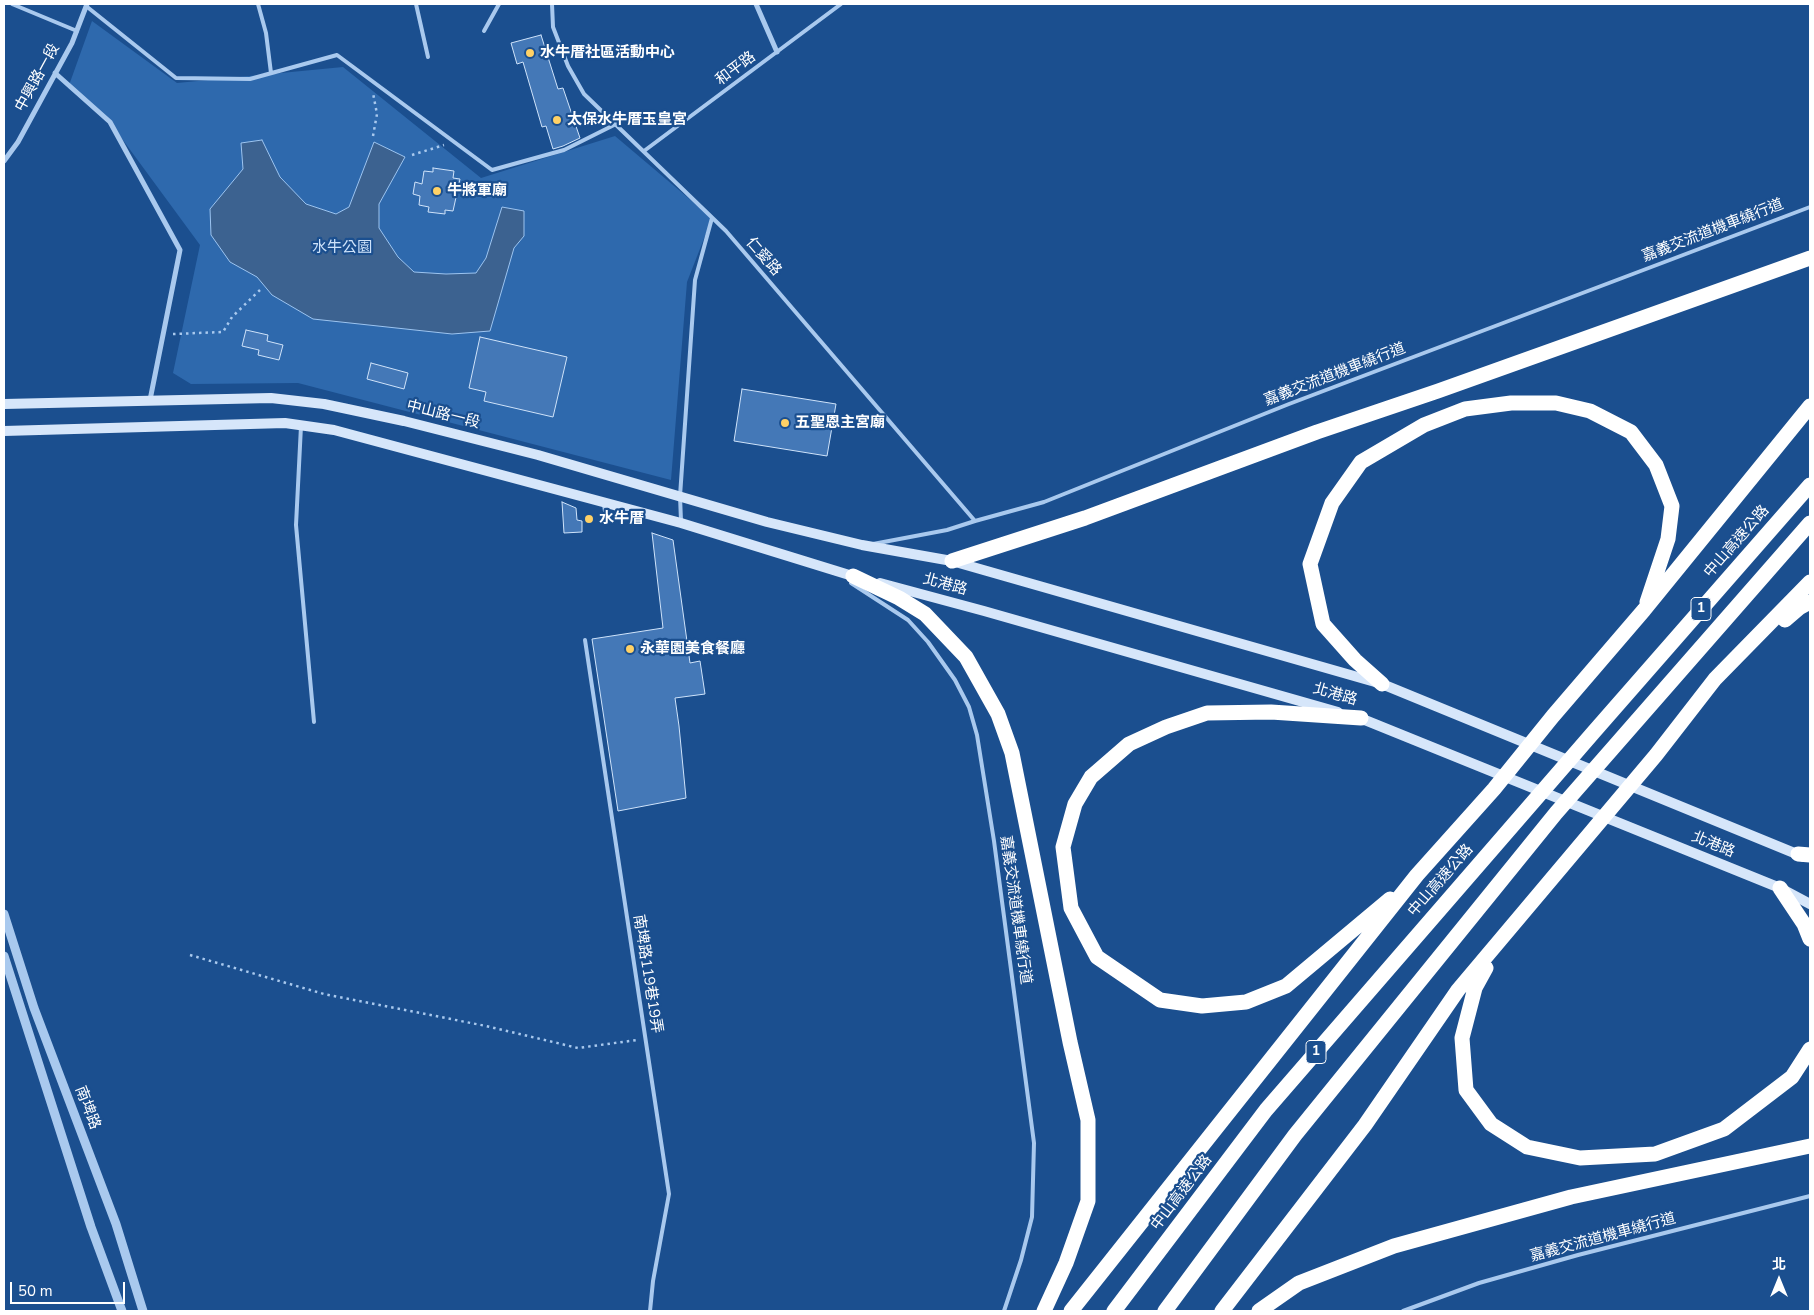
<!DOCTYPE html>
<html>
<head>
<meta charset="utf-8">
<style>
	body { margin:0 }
	#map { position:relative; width:1814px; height:1315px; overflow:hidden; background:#1b4f8f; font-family:"Nunito Sans","Noto Sans TC",sans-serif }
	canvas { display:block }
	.frame { position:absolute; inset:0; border:5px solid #fff; pointer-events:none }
	.north { position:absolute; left:1754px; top:1255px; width:50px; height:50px; -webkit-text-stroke:4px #1b4f8f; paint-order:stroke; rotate:0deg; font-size:14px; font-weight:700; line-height:20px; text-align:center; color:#fff }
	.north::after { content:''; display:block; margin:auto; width:18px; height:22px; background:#fff; clip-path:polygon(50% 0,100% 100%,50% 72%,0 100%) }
	.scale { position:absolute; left:10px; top:1282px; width:115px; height:22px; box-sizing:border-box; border:2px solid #fff; border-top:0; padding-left:6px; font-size:15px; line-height:18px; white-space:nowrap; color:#fff; -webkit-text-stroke:4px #1b4f8f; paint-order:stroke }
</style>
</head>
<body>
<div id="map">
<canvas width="1814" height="1315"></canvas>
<div class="frame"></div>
<div class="north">北</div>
<div class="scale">50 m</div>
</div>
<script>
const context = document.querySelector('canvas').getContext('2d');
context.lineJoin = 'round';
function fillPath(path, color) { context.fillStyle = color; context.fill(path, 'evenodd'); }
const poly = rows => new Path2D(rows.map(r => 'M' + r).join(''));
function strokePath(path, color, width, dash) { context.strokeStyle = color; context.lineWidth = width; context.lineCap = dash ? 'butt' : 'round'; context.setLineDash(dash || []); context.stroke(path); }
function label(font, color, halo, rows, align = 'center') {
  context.font = font + ' "Nunito Sans","Noto Sans TC",sans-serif'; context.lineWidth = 4.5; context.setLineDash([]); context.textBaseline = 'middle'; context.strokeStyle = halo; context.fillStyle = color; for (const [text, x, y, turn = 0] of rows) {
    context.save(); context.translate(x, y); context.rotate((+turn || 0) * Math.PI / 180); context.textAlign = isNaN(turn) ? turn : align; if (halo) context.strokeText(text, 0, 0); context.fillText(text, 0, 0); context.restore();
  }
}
fillPath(poly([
	[92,21,177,83,343,67,481,178,615,136,712,218,687,282,671,480,298,383,191,384,173,373,200,245,106,117,68,88]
]), '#2e69ad');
const water = poly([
	[262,140,280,177,306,204,336,214,349,207,374,142,405,157,379,204,379,228,398,257,414,272,446,274,476,273,486,258,502,207,524,211,524,236,514,248,490,331,452,334,313,319,272,295,257,277,230,262,211,235,210,209,243,169,241,143,262,140]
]);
fillPath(water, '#3c6290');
strokePath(water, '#9cc4f0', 1);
const building = poly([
	[541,35,558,89,563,88,580,138,563,146,553,149,546,126,542,127,523,62,517,64,511,43,541,35],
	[433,168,454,171,453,178,460,179,453,211,445,210,445,214,428,212,429,207,419,205,420,196,413,194,415,182,422,184,424,171,433,172,433,168],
	[246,330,268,335,267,341,283,345,279,360,258,355,259,350,242,346,246,330],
	[480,337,567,357,553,417,484,401,486,392,469,388,480,337],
	[371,363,408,373,404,389,367,379,371,363],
	[742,389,836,404,827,456,734,441,742,389],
	[562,502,576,508,577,520,582,521,582,532,564,533,562,502],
	[652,533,673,540,690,663,700,661,705,694,675,698,679,726,686,798,618,811,592,639,663,628,652,533]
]);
fillPath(building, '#4478b7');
strokePath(building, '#cfe3fa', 1);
strokePath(poly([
	[373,136,377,114,373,93],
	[412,155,444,145],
	[173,334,223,332,232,317,260,290],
	[190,955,324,994,486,1026,578,1048,637,1040]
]), '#a9c9ee', 2.5, [2.5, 4]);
strokePath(poly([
	[12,4,77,31],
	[258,4,266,33,271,73],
	[416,4,428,57],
	[552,4,553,27,568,66,584,94,726,231,975,521],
	[86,6,176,78,250,79,337,55,492,170,564,150,616,124],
	[484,31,499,4],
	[644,151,841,4],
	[301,426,296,525,314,722],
	[604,504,606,519],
	[681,521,680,496,695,280,712,218],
	[873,544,947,530,975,521,1044,502,1289,404,1810,207],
	[851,583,908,620,928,642,955,680,969,707,977,735,994,841,1034,1143,1032,1217,1021,1260,1004,1311],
	[585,640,669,1194,653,1281,650,1311],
	[1403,1311,1479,1283,1578,1255,1810,1196]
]), '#a9c9ee', 4);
strokePath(poly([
	[756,4,777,52],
	[55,73,110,122,180,250,150,400],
	[4,161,18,142,72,43,87,4]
]), '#a9c9ee', 5);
strokePath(poly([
	[4,914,34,1008,116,1224,143,1311],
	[4,956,91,1227,122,1311]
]), '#a9c9ee', 9);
strokePath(poly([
	[4,404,271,398,324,404,404,421,538,455,767,522,862,545,952,561,1382,684,1804,857],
	[4,431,285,423,334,430,681,523,859,578],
	[880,583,984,611,1338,712],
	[1355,716,1780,888,1810,904]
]), '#d6e6fa', 10);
strokePath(poly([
	[952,561,1085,518,1317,432,1438,391,1810,258],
	[853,576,899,598,925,614,966,657,998,714,1012,753,1070,1042,1088,1120,1088,1201,1066,1263,1044,1311],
	[1785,620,1799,608,1810,602],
	[1382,684,1355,660,1323,624,1310,564,1332,503,1361,462,1424,425,1465,409,1511,403,1556,403,1590,411,1631,432,1656,465,1672,506,1668,539,1647,602],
	[1361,718,1271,712,1207,713,1166,727,1129,744,1091,777,1075,804,1063,847,1071,908,1097,957,1160,1000,1202,1006,1246,1002,1286,986,1390,899],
	[1798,854,1810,855],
	[1780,888,1804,924,1810,939],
	[1486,968,1475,988,1462,1038,1466,1090,1491,1124,1527,1147,1580,1158,1655,1154,1724,1129,1792,1077,1810,1049],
	[1071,1311,1417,875,1494,789,1553,716,1644,610,1810,406],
	[1114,1311,1266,1110,1592,734,1810,485],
	[1165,1311,1295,1135,1556,813,1810,523],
	[1222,1311,1365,1125,1458,990,1656,755,1715,679,1810,582],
	[1259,1311,1299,1283,1394,1246,1571,1197,1810,1146]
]), '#fff', 15);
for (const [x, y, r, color] of [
	[530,53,5,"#ffd166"],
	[557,120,5,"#ffd166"],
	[437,191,5,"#ffd166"],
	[785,423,5,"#ffd166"],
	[589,519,5,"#ffd166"],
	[630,649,5,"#ffd166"]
]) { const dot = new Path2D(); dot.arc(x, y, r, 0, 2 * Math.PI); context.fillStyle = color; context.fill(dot); strokePath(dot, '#1b4f8f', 2); }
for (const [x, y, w] of [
	[1701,609,20],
	[1316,1052,20]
]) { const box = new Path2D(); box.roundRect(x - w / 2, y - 11.5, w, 23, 4); context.fillStyle = '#1b4f8f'; context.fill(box); strokePath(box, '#fff', 1); }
label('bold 14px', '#fff', null, [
	["1",1701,609],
	["1",1316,1052]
]);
label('bold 15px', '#fff', '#1b4f8f', [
	["水牛厝社區活動中心",540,53],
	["太保水牛厝玉皇宮",567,120],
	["牛將軍廟",447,191],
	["五聖恩主宮廟",795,423],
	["水牛厝",599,519],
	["永華園美食餐廳",640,649]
], 'left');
label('15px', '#fff', '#1b4f8f', [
	["和平路",736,69,-37],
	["中興路一段",38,78,-61],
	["嘉義交流道機車繞行道",1713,231,-21],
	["仁愛路",763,257,49],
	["嘉義交流道機車繞行道",1335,375,-21],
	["中山路一段",443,415,14],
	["中山高速公路",1737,542,-49],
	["北港路",945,585,15],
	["北港路",1335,695,16],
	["北港路",1713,845,22],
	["中山高速公路",1441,881,-49],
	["嘉義交流道機車繞行道",1015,910,82],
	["南埤路119巷19弄",647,974,81],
	["南埤路",87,1108,69],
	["中山高速公路",1182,1193,-53],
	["嘉義交流道機車繞行道",1603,1238,-15]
]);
label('15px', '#cfe3fa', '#1b4f8f', [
	["水牛公園",342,248]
]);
</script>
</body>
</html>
